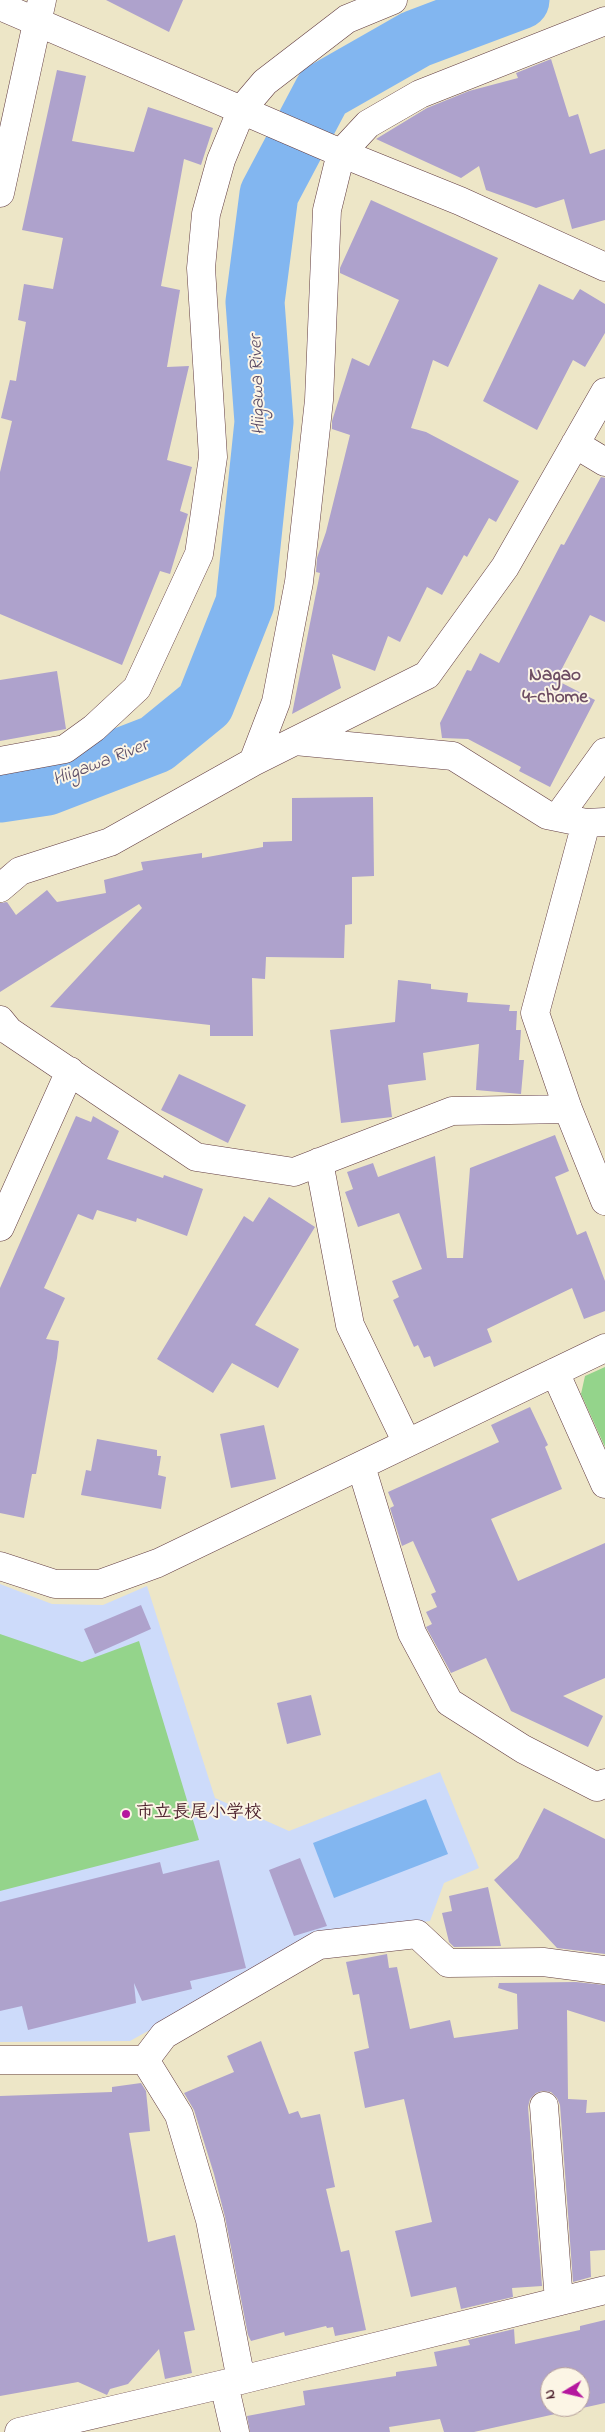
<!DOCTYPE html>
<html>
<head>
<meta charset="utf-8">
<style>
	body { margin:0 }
	#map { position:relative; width:605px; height:2432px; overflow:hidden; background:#ede6c7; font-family:"Indie Flower",sans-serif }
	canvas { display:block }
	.north { position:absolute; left:540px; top:2367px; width:50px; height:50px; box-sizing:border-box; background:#fcf5e5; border:1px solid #b59f9b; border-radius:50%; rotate:261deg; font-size:14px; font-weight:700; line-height:20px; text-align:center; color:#4a1f2b }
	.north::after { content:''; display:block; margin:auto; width:18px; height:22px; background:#b5179e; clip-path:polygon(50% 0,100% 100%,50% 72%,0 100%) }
</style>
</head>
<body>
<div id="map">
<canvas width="605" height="2432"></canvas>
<div class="north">N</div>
</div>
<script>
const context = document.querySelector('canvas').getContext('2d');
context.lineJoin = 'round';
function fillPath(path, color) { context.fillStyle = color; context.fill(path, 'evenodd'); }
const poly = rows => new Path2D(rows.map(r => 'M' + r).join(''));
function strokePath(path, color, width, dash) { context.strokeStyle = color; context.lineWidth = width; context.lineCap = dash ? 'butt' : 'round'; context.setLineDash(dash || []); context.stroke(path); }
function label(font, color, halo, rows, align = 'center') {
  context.font = font + ' "Indie Flower","Klee One",sans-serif'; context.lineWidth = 4; context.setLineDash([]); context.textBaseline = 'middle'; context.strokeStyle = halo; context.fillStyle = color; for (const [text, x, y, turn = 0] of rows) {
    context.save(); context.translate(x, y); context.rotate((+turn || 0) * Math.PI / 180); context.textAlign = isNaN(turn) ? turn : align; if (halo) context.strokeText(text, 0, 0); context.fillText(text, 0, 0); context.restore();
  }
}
fillPath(poly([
	[0,1584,52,1604,103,1605,147,1586,215,1798,289,1831,440,1772,479,1868,444,1883,430,1921,319,1936,130,2041,0,2042]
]), '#cddbfa');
fillPath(poly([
	[605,1367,605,1447,581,1394,585,1376],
	[0,1634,82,1662,139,1641,199,1840,0,1891]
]), '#94d48b');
fillPath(poly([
	[426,1799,448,1854,334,1898,313,1843]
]), '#82b6f0');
strokePath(poly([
	[0,793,47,786,156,744,205,704,245,603,264,422,255,302,269,194,323,92,416,39,520,0]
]), '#82b6f0', 59);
fillPath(poly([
	[106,0,183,0,169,32],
	[551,59,569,117,578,114,590,154,605,149,605,220,572,229,564,199,536,208,486,190,479,166,461,178,376,139,427,108,469,91,518,78,516,73],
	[57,70,86,76,72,141,134,152,148,107,213,128,201,165,184,159,161,286,180,290,167,367,189,366,167,460,192,467,180,511,188,514,170,574,160,571,122,665,0,614,0,472,12,421,1,418,10,380,16,381,26,322,18,320,24,284,53,289,63,238,22,230],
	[371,200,498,258,448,367,433,360,411,428,426,432,519,481,496,522,489,518,467,557,464,555,442,595,427,587,400,642,388,636,375,671,332,654,341,688,292,714,320,573,316,572,317,558,326,532,350,435,332,429,332,421,352,358,369,366,399,300,340,273,340,268],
	[539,284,573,300,580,289,605,304,605,333,585,367,573,360,537,430,483,401],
	[601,477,605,478,605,622,590,615,556,680,595,700,550,787,519,771,521,767,468,739,442,738,440,723,467,670,471,671,480,653,499,663,561,544,564,545],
	[57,671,66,729,0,741,0,680],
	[373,797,374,876,352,877,352,924,345,925,344,958,266,957,265,979,252,978,253,1036,210,1036,210,1025,50,1007,142,908,139,904,0,992,0,903,7,902,16,915,47,890,57,902,106,893,104,880,143,870,141,862,202,853,202,858,263,847,263,842,292,841,292,798],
	[398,980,431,984,431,989,468,993,467,1002,510,1005,509,1011,517,1011,516,1030,521,1030,519,1060,524,1060,521,1094,476,1090,479,1044,423,1053,426,1080,388,1085,392,1117,341,1123,330,1030,395,1022],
	[179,1074,246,1105,228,1143,161,1110],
	[76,1116,91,1122,93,1116,119,1131,107,1159,163,1178,164,1175,203,1189,187,1236,137,1218,136,1222,97,1210,93,1220,78,1214,44,1288,65,1298,46,1339,59,1341,57,1358,36,1474,32,1474,24,1518,0,1513,0,1288],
	[555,1135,569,1171,555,1177,577,1235,586,1231,605,1281,605,1311,584,1319,572,1288,487,1329,492,1342,434,1367,430,1356,424,1358,418,1345,414,1347,393,1300,399,1297,392,1281,422,1269,399,1213,358,1227,345,1192,353,1189,347,1172,373,1163,378,1177,435,1156,447,1258,463,1258,470,1168],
	[269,1197,315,1227,255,1325,299,1349,278,1388,232,1363,213,1393,157,1359,244,1216,253,1222],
	[530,1407,548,1445,545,1447,562,1489,491,1519,518,1581,605,1543,605,1678,563,1696,603,1716,588,1747,511,1711,486,1658,451,1673,426,1627,432,1624,426,1612,437,1607,431,1594,436,1592,413,1541,402,1546,390,1508,394,1506,388,1492,499,1442,491,1425],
	[264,1425,276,1479,231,1488,220,1434],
	[97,1439,157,1450,157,1456,161,1456,158,1475,166,1477,161,1509,81,1495,86,1470,91,1471],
	[141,1605,151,1629,95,1654,84,1629],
	[311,1695,321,1735,287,1744,277,1703],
	[544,1808,605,1839,605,1954,557,1948,494,1880,518,1858],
	[300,1858,327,1926,294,1936,269,1870],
	[219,1860,246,1968,190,1981,192,1989,142,2001,134,1983,136,2003,28,2030,22,2006,0,2011,0,1902,160,1862,163,1874],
	[488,1887,501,1946,454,1947,449,1942,442,1913,452,1911,449,1896],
	[387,1954,389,1968,397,1967,410,2029,450,2020,454,2038,518,2029,517,1994,498,1988,499,1983,576,1982,605,1985,605,2022,567,2010,568,2099,587,2100,586,2113,605,2112,605,2250,590,2251,591,2277,573,2282,560,2105,557,2098,551,2092,542,2091,536,2093,530,2099,528,2107,542,2286,512,2288,513,2297,461,2309,456,2287,411,2297,395,2231,432,2222,404,2099,365,2108,354,2052,369,2048,359,1994,353,1995,346,1962],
	[261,2041,289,2114,298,2111,301,2118,320,2114,335,2187,326,2189,341,2252,349,2250,366,2330,335,2336,333,2327,327,2328,326,2326,285,2336,284,2332,251,2341,248,2335,225,2217,214,2174,194,2110,184,2093,234,2072,227,2056],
	[141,2083,146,2091,150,2131,129,2133,148,2242,175,2235,195,2330,184,2332,192,2373,165,2379,159,2349,128,2384,110,2389,107,2395,78,2382,0,2396,0,2096,112,2092,112,2087],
	[605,2320,605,2403,474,2432,444,2432,440,2419,389,2427,390,2432,250,2432,247,2416,305,2405,303,2391,396,2376,396,2372,437,2366,434,2352,470,2345,468,2340,514,2329,515,2344,580,2330,580,2326],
	[550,2377,580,2377,580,2407,550,2407]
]), '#aea2cc');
const minor = poly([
	[0,6,341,153,460,201,605,267],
	[0,193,42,0],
	[575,444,605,462],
	[295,741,453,756,547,815,586,823,605,822],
	[0,761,65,749,94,728,137,688,199,554,213,457,201,268,206,214,221,160,242,109,265,82,347,19,393,0],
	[253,762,276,702,299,582,319,400,327,210,341,153,368,124,420,94,605,21],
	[558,817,605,752],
	[586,823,535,1013,568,1109,605,1201],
	[0,888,20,871,110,842,253,762,427,675,505,567,605,392],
	[0,1020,9,1031,196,1157,294,1172,452,1111,568,1109],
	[319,1162,350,1325,407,1443],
	[0,1227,70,1071],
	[555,1372,605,1484],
	[361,1466,412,1633,449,1702,523,1749,597,1787,605,1783],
	[0,1566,55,1584,100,1584,158,1563,605,1348],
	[0,2060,145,2060,164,2035,319,1945,417,1934,448,1963,543,1962,605,1970],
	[145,2060,179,2115,210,2220,241,2380],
	[544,2106,559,2301],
	[224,2384,235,2432],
	[19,2432,241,2380,605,2290]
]);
strokePath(minor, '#623d42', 29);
strokePath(minor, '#fff', 28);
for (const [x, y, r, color] of [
	[126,1814,5,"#b5179e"]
]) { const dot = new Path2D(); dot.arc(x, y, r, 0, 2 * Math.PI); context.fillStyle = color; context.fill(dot); strokePath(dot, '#fcf5e5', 2); }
label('bold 18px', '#4a1f2b', '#fcf5e5', [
	["市立長尾小学校",136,1814]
], 'left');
label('italic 19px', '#5b4c66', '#fcf5e5', [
	["Hiigawa River",259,385,-92],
	["Hiigawa River",101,764,-21]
]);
label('bold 19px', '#6d4d63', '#fcf5e5', [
	["Nagao",555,677],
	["4-chome",555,699]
]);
</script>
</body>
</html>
